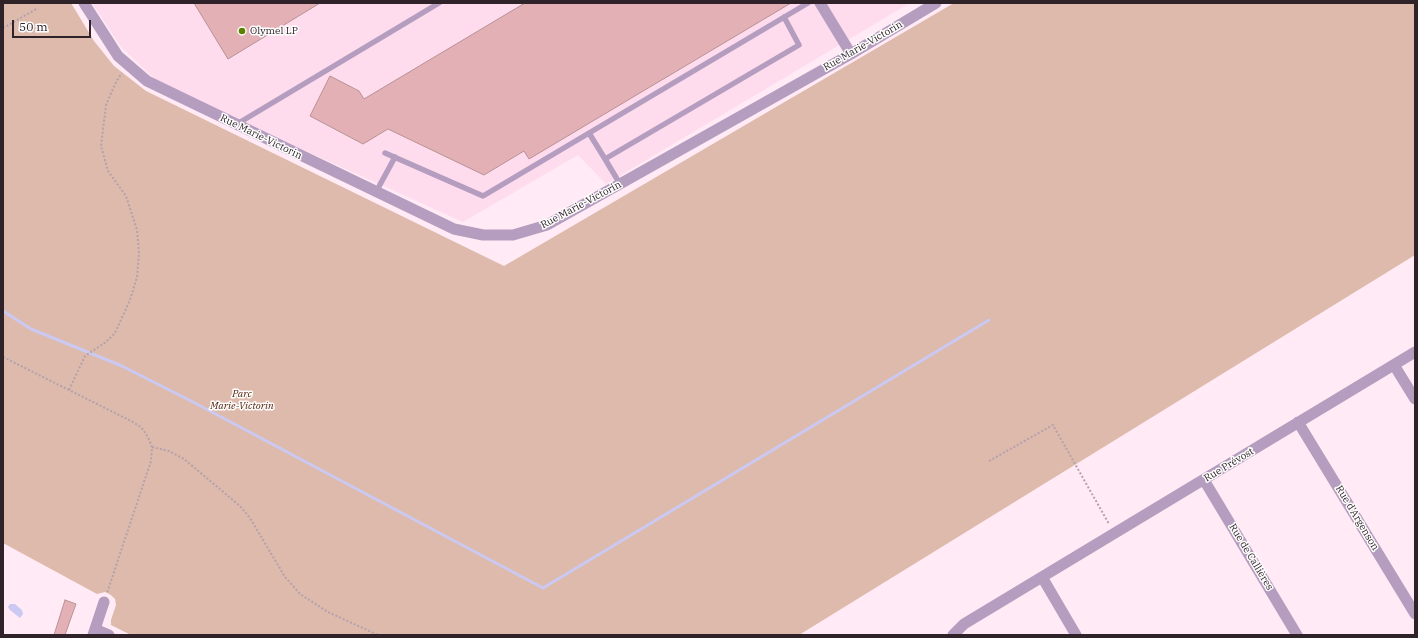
<!DOCTYPE html>
<html>
<head>
<meta charset="utf-8">
<style>
	body { margin:0 }
	#map { position:relative; width:1418px; height:638px; overflow:hidden; background:#ffeaf5; font-family:"IBM Plex Serif",serif }
	canvas { display:block }
	.frame { position:absolute; inset:0; border:4px solid #2f2229; pointer-events:none }
	.scale { position:absolute; left:12px; top:20px; width:79px; height:18px; box-sizing:border-box; border:2px solid #2f2229; border-top:0; padding-left:5px; font-size:12px; line-height:14px; white-space:nowrap; color:#2f2229; -webkit-text-stroke:3px #fefefe; paint-order:stroke }
</style>
</head>
<body>
<div id="map">
<canvas width="1418" height="638"></canvas>
<div class="frame"></div>
<div class="scale">50 m</div>
</div>
<script>
const context = document.querySelector('canvas').getContext('2d');
context.lineJoin = 'round';
function fillPath(path, color) { context.fillStyle = color; context.fill(path, 'evenodd'); }
const poly = rows => new Path2D(rows.map(r => 'M' + r).join(''));
function strokePath(path, color, width, dash) { context.strokeStyle = color; context.lineWidth = width; context.lineCap = dash ? 'butt' : 'round'; context.setLineDash(dash || []); context.stroke(path); }
function label(font, color, halo, rows, align = 'center') {
  context.font = font + ' "IBM Plex Serif",serif'; context.lineWidth = 3; context.setLineDash([]); context.textBaseline = 'middle'; context.strokeStyle = halo; context.fillStyle = color; for (const [text, x, y, turn = 0] of rows) {
    context.save(); context.translate(x, y); context.rotate((+turn || 0) * Math.PI / 180); context.textAlign = isNaN(turn) ? turn : align; if (halo) context.strokeText(text, 0, 0); context.fillText(text, 0, 0); context.restore();
  }
}
fillPath(poly([
	[92,3,910,3,606,184,578,155,463,222,162,86,121,47]
]), '#fedcee');
fillPath(poly([
	[3,3,71,3,94,41,114,66,146,91,504,266,954,3,1415,3,1415,255,799,635,131,635,111,625,111,620,116,605,115,599,111,595,105,592,97,594,3,543]
]), '#ddbaac');
fillPath(poly([
	[10,604,15,604,22,610,23,614,20,618,10,610,8,607]
]), '#cbc9f2');
strokePath(poly([
	[3,311,31,329,122,366,193,402,543,588,989,320]
]), '#cbc9f2', 3);
const building = poly([
	[194,3,320,3,228,59,194,3],
	[525,3,791,3,529,159,524,151,484,175,388,129,363,144,310,116,330,76,359,91,364,99,525,3],
	[65,600,76,604,72,615,65,635,54,635,65,600]
]);
fillPath(building, '#e3b1b5');
strokePath(building, '#b79295', 1);
strokePath(poly([
	[3,28,38,8],
	[3,357,131,421,141,427,148,437,152,447,151,461,107,593],
	[69,390,85,356,106,342,115,333,130,300,137,277,139,253,137,230,126,196,108,171,101,146,106,105,116,82,122,73],
	[152,447,169,451,184,459,240,506,250,518,285,577,300,594,328,612,378,635],
	[989,461,1053,425,1109,524]
]), '#b4a1ab', 2, [2, 2]);
strokePath(poly([
	[237,124,439,3],
	[589,133,605,159],
	[385,153,483,196,808,3],
	[620,184,605,159,799,45,784,17],
	[376,192,395,157]
]), '#b49dbe', 5.5);
strokePath(poly([
	[84,3,118,56,147,81,454,229,483,235,513,235,547,225,851,54,936,3],
	[820,3,851,54],
	[1394,365,1415,399],
	[1298,422,1415,614],
	[1204,480,1297,635],
	[1042,577,1076,635],
	[95,629,109,635],
	[93,635,104,602],
	[953,635,964,624,1415,352]
]), '#b49dbe', 11);
for (const [x, y, r, color] of [
	[242,31,4,"#5b8100"]
]) { const dot = new Path2D(); dot.arc(x, y, r, 0, 2 * Math.PI); context.fillStyle = color; context.fill(dot); strokePath(dot, '#fefefe', 1.5); }
label('10px', '#2f2229', '#fefefe', [
	["Olymel LP",250,31]
], 'left');
label('10px', '#2f2229', '#fefefe', [
	["Rue Marie-Victorin",863,46,-30],
	["Rue Marie-Victorin",261,137,26],
	["Rue Marie-Victorin",581,205,-28],
	["Rue Prévost",1229,465,-31],
	["Rue d'Argenson",1357,518,59],
	["Rue de Callières",1251,557,59]
]);
label('italic 10px', '#501a02', '#fefefe', [
	["Parc",242,394],
	["Marie-Victorin",242,406]
]);
</script>
</body>
</html>
